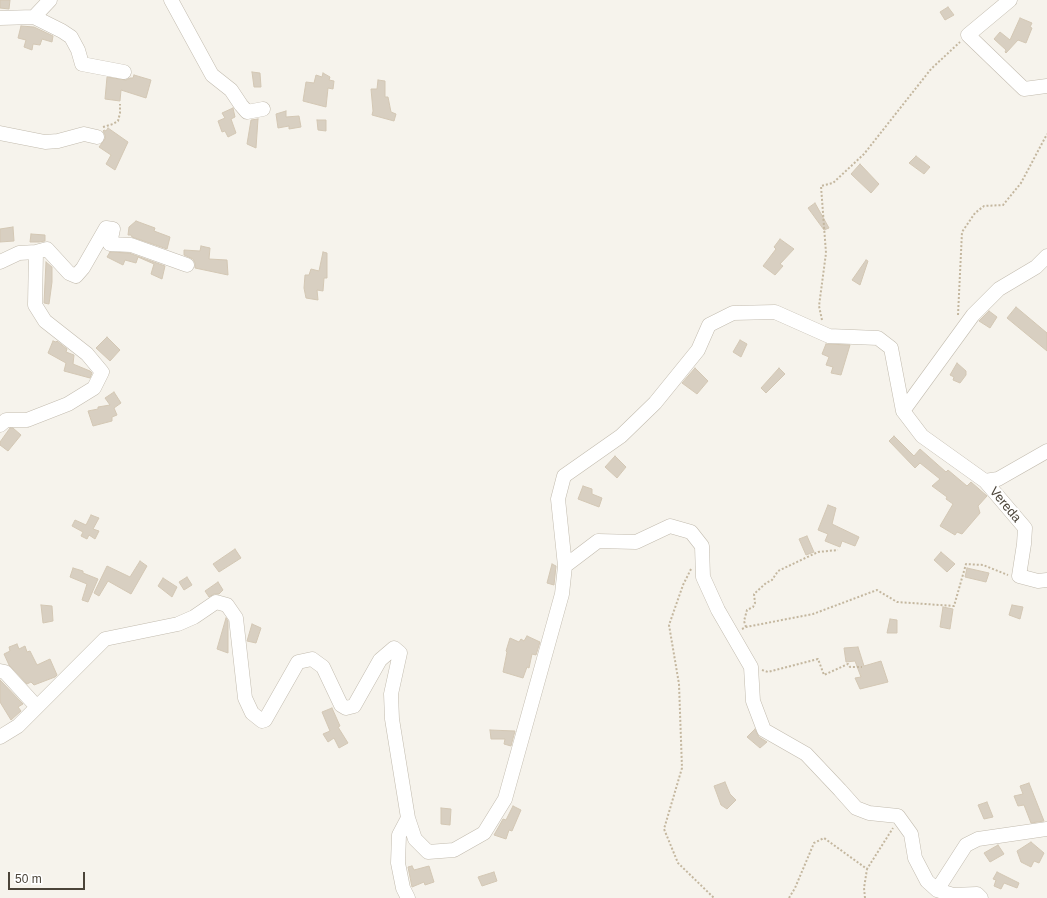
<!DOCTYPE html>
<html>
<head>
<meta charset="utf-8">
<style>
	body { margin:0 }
	#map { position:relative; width:1047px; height:898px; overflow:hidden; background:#f6f3ec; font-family:Helvetica,sans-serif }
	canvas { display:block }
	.scale { position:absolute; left:8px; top:872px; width:77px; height:18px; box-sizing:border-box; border:2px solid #4b4439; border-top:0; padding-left:5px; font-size:12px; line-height:14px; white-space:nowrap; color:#4b4439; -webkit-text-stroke:3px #fff; paint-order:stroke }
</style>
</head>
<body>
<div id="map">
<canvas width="1047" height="898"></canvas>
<div class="scale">50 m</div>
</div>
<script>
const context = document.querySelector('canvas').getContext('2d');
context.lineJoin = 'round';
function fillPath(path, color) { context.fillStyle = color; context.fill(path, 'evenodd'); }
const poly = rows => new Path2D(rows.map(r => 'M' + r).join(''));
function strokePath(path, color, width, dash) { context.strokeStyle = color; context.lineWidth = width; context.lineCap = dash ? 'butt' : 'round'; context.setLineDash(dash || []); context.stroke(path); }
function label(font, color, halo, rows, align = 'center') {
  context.font = font + ' Helvetica,sans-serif'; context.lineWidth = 4; context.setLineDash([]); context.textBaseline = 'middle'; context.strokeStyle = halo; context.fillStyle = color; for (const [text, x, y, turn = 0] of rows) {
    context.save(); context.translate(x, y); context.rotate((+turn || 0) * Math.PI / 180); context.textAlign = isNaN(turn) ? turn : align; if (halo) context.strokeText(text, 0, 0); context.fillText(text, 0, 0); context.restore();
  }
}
const building = poly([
	[0,0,10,0,9,9,0,8,0,0],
	[948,7,954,15,945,20,940,12,948,7],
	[1020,18,1032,23,1030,27,1032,28,1026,43,1018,40,1006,53,1005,52,1006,50,994,39,1000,32,1010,40,1020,18],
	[21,26,34,27,53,36,52,42,42,39,40,45,33,44,32,50,24,47,26,40,18,38,21,26],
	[252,72,260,73,261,87,254,87,252,72],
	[323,73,330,77,329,80,334,81,333,89,328,88,326,107,303,101,306,82,314,83,316,75,322,77,323,73],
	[134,75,151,80,146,98,121,90,120,101,105,99,107,77,126,80,130,78,133,78,134,75],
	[378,80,385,81,385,97,388,97,391,112,396,114,394,121,372,115,373,111,371,89,377,89,378,80],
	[233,108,235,117,231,119,236,133,228,137,225,131,222,132,218,121,225,118,222,113,233,108],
	[286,111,286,117,299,116,301,127,289,129,289,126,278,128,276,114,286,111],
	[258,119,256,148,247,144,251,120,258,119],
	[317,120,326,120,326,131,318,130,317,120],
	[108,128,128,142,115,170,106,164,111,155,99,147,105,139,105,135,103,131,104,130,106,131,108,128],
	[916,156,930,167,924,174,909,163,916,156],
	[860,164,879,184,871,193,851,174,860,164],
	[815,203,829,228,824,230,808,208,815,203],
	[136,221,155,228,154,231,170,237,167,249,132,237,131,235,128,235,129,227,136,221],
	[13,227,14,241,0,242,0,229,13,227],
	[31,234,45,235,45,241,39,242,30,242,31,234],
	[780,239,794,249,780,264,783,266,775,275,763,266,776,249,774,247,780,239],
	[201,246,210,248,209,259,227,260,228,275,195,268,195,263,193,259,184,255,184,250,200,251,201,246],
	[110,252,129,253,165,266,162,279,151,274,154,264,138,257,136,263,125,260,123,265,107,257,110,252],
	[323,252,327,253,327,278,324,278,323,291,317,290,318,300,306,298,304,288,305,275,309,275,311,269,319,271,323,252],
	[866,260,868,261,860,285,852,280,866,260],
	[46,262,52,267,52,282,49,304,44,303,46,262],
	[1016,307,1047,333,1047,351,1007,318,1016,307],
	[989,311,997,317,990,328,979,321,989,311],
	[107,337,120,350,110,361,96,348,107,337],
	[740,340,747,344,741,357,733,352,740,340],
	[53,341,56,342,57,341,67,349,66,352,74,355,73,364,90,371,92,373,90,378,64,371,66,363,48,353,53,341],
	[826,344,850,345,841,375,831,373,833,367,826,365,829,357,822,354,826,344],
	[957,363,966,371,966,375,960,383,953,380,954,377,950,375,957,363],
	[695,368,708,381,697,394,682,383,695,368],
	[779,368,785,374,766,393,761,388,779,368],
	[114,392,121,403,114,408,117,415,112,417,112,421,93,426,88,411,98,409,98,407,110,405,105,398,114,392],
	[10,428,13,428,21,435,8,451,0,445,0,442,10,428],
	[894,436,914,456,920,449,946,472,948,470,967,486,971,482,987,496,978,506,980,513,962,534,957,532,955,535,940,526,953,504,946,499,947,497,932,486,940,479,920,463,915,468,889,441,894,436],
	[615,456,626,467,617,478,605,467,615,456],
	[583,486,592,489,592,494,602,498,599,507,578,499,583,486],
	[828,505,836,508,832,524,859,537,855,546,842,541,840,547,825,541,828,534,818,530,828,505],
	[91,515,99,518,93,529,99,531,95,539,89,535,87,539,81,536,83,532,72,526,75,520,86,525,91,515],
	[807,536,814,552,806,555,799,539,807,536],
	[235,549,241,558,219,572,213,564,235,549],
	[941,552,955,564,947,572,934,560,941,552],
	[140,561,147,566,131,594,108,581,99,596,94,593,107,566,130,577,140,561],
	[552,564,556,566,554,585,547,583,552,564],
	[73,568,83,571,83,573,98,579,88,602,82,600,87,584,70,577,73,568],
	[967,568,989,573,986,582,965,577,967,568],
	[187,577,192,585,184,590,179,582,187,577],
	[163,578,177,587,172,597,158,586,163,578],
	[218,582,223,590,219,594,214,594,209,597,205,591,218,582],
	[41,605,52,606,53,621,43,623,41,605],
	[1012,605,1023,607,1020,619,1009,615,1012,605],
	[943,607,953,609,950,629,940,627,943,607],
	[226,618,228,621,228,653,217,649,226,618],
	[890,619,897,620,897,633,887,633,890,619],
	[252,624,261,628,256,643,247,641,252,624],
	[527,636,540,642,536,655,532,654,529,668,527,667,523,678,503,672,507,652,506,651,510,638,519,642,521,639,524,641,527,636],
	[17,644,19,649,25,646,27,652,30,651,37,665,50,659,57,675,55,677,34,685,31,682,27,684,9,665,4,654,10,651,9,647,17,644],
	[858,647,864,666,881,661,888,682,860,689,855,678,861,677,855,661,846,662,844,648,858,647],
	[0,680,23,704,18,707,21,711,11,720,0,702,0,680],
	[332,708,340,726,338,727,348,743,339,748,334,738,328,742,323,734,330,731,322,712,332,708],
	[755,729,759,737,767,742,760,748,747,737,755,729],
	[490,730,515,731,511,746,504,744,505,739,491,739,490,730],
	[725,782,730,794,736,800,727,809,721,805,714,786,725,782],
	[1029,783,1044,821,1031,823,1024,805,1018,806,1014,796,1023,794,1020,786,1029,783],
	[987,802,993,817,984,819,978,805,987,802],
	[513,806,521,810,512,831,509,830,506,839,494,835,503,819,506,820,513,806],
	[441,808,451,809,450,825,441,824,441,808],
	[1031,842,1044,853,1039,863,1034,861,1031,867,1021,862,1017,851,1031,842],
	[998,845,1004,854,990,862,984,853,998,845],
	[412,866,414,870,429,866,434,882,425,885,424,882,412,887,408,867,412,866],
	[494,872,497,881,482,886,478,877,494,872],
	[997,872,1019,883,1017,888,1004,883,1001,889,994,886,996,880,993,879,997,872]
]);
fillPath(building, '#d8cfc1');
strokePath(building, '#d3c7b4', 1);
const minor = poly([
	[171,0,212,75,231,90,241,105,247,112,263,109],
	[1010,0,968,35,1024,89,1047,86],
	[34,17,62,31,71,37,78,50,82,64,124,72],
	[0,18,34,17,50,0],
	[0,133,45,142,58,141,84,134,97,137],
	[36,252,47,249,69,273,76,276,83,268,106,228,113,229,110,244,131,245,187,265],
	[0,262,19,253,36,252,35,305,45,321,87,354,102,372,94,388,68,404,27,420,6,420,0,425],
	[903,411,973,315,999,289,1036,267,1047,256],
	[985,481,1025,528,1024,544,1019,576,1038,581,1047,580],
	[565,566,598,541,636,542,670,526,691,532,702,546,703,577,718,610,751,667,753,701,764,730,806,754,840,790,856,808,869,813,898,816,911,834,915,858,927,881,937,890,953,895,977,894,981,898],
	[0,671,5,672,37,707],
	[0,737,18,726,105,639,178,624,194,617,216,602,227,605,236,618,245,698,252,713,262,721,265,720,298,662,312,659,323,667,341,705,346,708,354,706,380,660,394,648,400,653,391,694,392,719,408,818,415,839,428,852,454,850,484,833,505,799,562,594,565,566,558,499,564,476,621,436,655,403,698,350,709,325,733,313,775,312,829,336,878,338,891,348,903,411,922,436,985,481,998,479,1047,451],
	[408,818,399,835,398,863,403,888,408,898],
	[937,890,966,845,978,839,1047,829]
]);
strokePath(minor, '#c2bbae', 15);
strokePath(poly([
	[103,127,113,124,118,121,120,113,120,104],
	[958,315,962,232,975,213,984,206,1003,205,1021,183,1047,134],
	[822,320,819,306,826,253,821,186,833,183,864,154,931,69,960,42],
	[691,569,683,585,669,625,679,684,682,768,664,829,678,863,714,898],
	[746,627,744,621,747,610,753,607,755,603,754,594,766,583,772,580,778,571,818,552,838,550],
	[742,629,746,627,813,614,877,590,897,602,954,606,966,564,983,565,1008,575],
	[762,670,768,672,818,659,824,675,848,664,850,667,862,667],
	[789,898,795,888,814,843,824,838,867,869,893,828],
	[865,898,864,888,867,869]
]), '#c4b79f', 2, [2, 2]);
strokePath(minor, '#fff', 14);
label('13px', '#4b4439', '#fff', [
	["Vereda",1005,505,50]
]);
</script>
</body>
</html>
